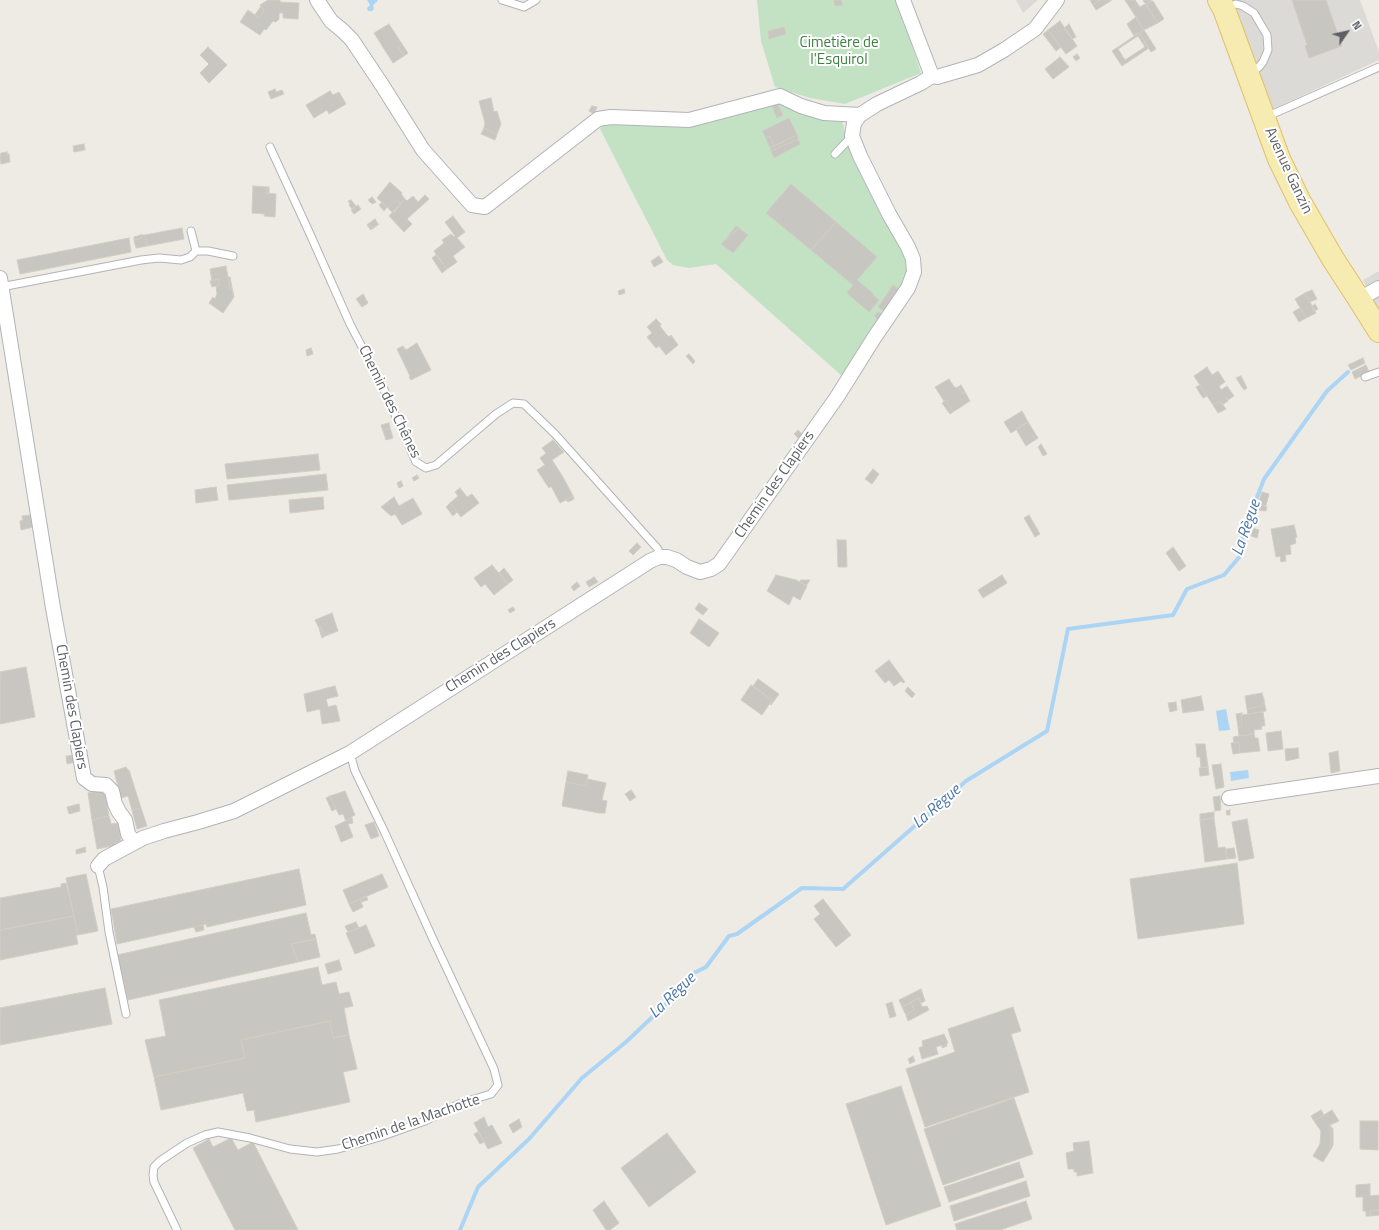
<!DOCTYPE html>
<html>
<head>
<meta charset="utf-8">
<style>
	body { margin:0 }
	#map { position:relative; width:1379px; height:1230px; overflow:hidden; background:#edebe4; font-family:"Titillium Web",sans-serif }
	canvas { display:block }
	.north { position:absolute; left:1327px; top:12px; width:40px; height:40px; -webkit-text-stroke:3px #fff; paint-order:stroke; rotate:56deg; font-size:11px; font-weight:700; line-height:16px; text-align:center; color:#5c5f63 }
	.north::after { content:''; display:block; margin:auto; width:14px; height:18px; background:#5c5f63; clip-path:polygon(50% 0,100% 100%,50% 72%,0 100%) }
</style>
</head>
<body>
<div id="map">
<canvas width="1379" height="1230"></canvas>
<div class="north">N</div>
</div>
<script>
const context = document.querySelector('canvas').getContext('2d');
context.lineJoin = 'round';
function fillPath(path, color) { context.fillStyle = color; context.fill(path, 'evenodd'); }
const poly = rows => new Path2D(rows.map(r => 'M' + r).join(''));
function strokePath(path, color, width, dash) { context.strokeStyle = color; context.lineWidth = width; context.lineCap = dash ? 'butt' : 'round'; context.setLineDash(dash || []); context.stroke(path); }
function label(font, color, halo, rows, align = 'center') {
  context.font = font + ' "Titillium Web",sans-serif'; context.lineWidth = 4; context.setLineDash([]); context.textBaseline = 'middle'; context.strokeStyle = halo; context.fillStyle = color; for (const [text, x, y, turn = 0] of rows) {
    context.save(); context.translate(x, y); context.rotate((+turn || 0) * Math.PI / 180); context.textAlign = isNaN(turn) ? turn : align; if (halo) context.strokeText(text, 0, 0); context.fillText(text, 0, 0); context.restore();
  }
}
fillPath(poly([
	[1016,0,1038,0,1023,13],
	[1227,0,1360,0,1379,52,1379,60,1271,110],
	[1379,271,1379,315,1363,280]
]), '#dcdad6');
fillPath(poly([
	[757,0,897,0,921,73,845,104,810,98,775,87,761,41],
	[761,97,815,103,840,109,842,120,846,136,905,249,909,274,903,292,842,376,716,264,689,268,673,265,667,260,600,129,610,113,629,110,691,117]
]), '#c3e2c4');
fillPath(poly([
	[367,0,377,0,378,1,373,5,374,9,372,11,368,11,367,8,370,5],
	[1226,709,1230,730,1219,731,1216,711],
	[1248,770,1249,778,1231,781,1230,772]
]), '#acd5f5');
strokePath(poly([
	[460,1230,478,1187,529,1139,582,1078,626,1042,665,1005,692,974,706,967,729,936,737,934,802,888,843,889,966,781,1047,731,1068,629,1173,615,1187,589,1224,575,1241,555,1243,534,1264,479,1327,391,1348,372]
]), '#acd5f5', 4);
const building = poly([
	[268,0,280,0,280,2,299,3,298,19,283,18,283,13,279,13,279,19,276,22,273,21,266,30,264,29,260,35,240,22,248,10,259,18,264,10,260,5,268,0],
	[834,0,841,0,843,5,835,6,834,0],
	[1090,0,1100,0,1093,5,1090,0],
	[1100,0,1112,0,1096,10,1093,5,1100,0],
	[1125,0,1135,0,1140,7,1145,4,1158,23,1144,30,1125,0],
	[1144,0,1150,0,1151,1,1146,4,1143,1,1144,0],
	[1292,0,1326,0,1342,46,1309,58,1305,46,1307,45,1292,0],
	[1151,1,1153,1,1164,19,1158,23,1146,4,1151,1],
	[261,6,264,10,259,18,255,15,261,6],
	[1136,17,1144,30,1134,36,1127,24,1136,17],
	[1060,21,1077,46,1066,54,1048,30,1060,21],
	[389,24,402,44,398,47,404,56,393,63,374,33,389,24],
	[1069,24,1076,37,1072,39,1064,28,1069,24],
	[784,27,786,34,769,39,768,31,784,27],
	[1048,30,1061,47,1056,51,1043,34,1048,30],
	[1144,30,1156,49,1151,52,1139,33,1144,30],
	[1139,33,1149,48,1122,66,1112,51,1139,33],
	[1138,36,1145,47,1125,60,1118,49,1138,36],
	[402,44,408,53,404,56,398,47,402,44],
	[208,47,227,65,209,83,200,73,209,64,200,55,208,47],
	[1077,54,1080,58,1076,61,1073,57,1077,54],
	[1060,57,1069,67,1053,79,1045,69,1060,57],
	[275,89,276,92,282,90,284,94,271,99,268,92,275,89],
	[330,91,333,95,339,92,346,104,329,114,327,110,314,118,306,105,330,91],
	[491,98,494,112,497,111,501,124,497,134,484,128,485,123,479,101,491,98],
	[777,103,783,115,777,118,772,106,777,103],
	[592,106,597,107,594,114,589,111,592,106],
	[789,118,797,135,774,146,770,136,766,138,762,131,789,118],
	[484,128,497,134,495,140,481,134,484,128],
	[797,135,798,139,771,151,770,148,797,135],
	[770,136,774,146,770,148,766,138,770,136],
	[798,139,800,144,774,158,771,151,798,139],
	[84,144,85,150,74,152,73,146,84,144],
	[7,152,7,154,9,154,10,162,1,164,0,157,1,153,7,152],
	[390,182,402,193,401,194,405,199,400,204,396,200,388,208,377,198,390,182],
	[791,184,836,222,811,250,766,213,791,184],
	[253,186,267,187,266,193,276,194,275,217,264,216,265,214,252,213,253,186],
	[267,187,269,187,269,193,266,193,267,187],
	[425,195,429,199,407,219,412,224,404,232,389,216,405,199,407,201,413,196,418,202,425,195],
	[372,197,376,202,372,204,368,200,372,197],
	[351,200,356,206,352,209,349,205,350,204,348,201,351,200],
	[396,200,401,204,393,213,388,208,396,200],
	[382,202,387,207,384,211,379,205,382,202],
	[358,205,361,209,354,214,351,210,358,205],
	[453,216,465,232,457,238,465,247,453,256,457,262,447,269,434,251,444,243,442,240,451,234,454,237,455,236,445,222,453,216],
	[375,219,378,224,372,228,368,224,375,219],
	[836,222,877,257,857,280,874,294,873,295,879,300,869,312,847,293,853,285,811,250,836,222],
	[368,224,372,228,379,224,371,230,367,225,368,224],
	[736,226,739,228,724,241,736,226],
	[182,228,184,239,147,246,145,235,182,228],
	[739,228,748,235,733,253,721,244,739,228],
	[141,235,142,238,134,240,134,237,141,235],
	[141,235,145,235,147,246,136,248,134,240,142,238,141,235],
	[129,238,131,252,20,274,17,260,129,238],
	[436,255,447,269,442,273,432,258,436,255],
	[659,256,663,262,654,267,651,261,659,256],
	[226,266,230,289,232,288,234,297,223,313,209,303,213,297,215,299,217,294,216,286,219,285,218,279,212,281,210,269,226,266],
	[228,277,230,277,232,288,230,289,228,277],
	[218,279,219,285,212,287,210,281,218,279],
	[893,285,902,291,886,313,878,307,893,285],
	[624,289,625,293,619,295,618,291,624,289],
	[1312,290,1317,299,1310,302,1305,293,1312,290],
	[1305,293,1316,313,1306,318,1295,299,1305,293],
	[363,294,368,303,362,307,356,299,363,294],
	[1315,304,1318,309,1314,311,1312,306,1315,304],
	[1300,308,1306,318,1299,322,1293,312,1300,308],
	[878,312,884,316,880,321,874,316,878,312],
	[656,319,661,324,660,326,666,334,669,337,671,335,678,345,666,355,659,346,656,348,647,337,652,333,647,327,656,319],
	[417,343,431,370,411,380,409,377,410,376,397,349,403,346,406,350,417,343],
	[311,348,313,354,307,356,306,350,311,348],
	[689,354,695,361,693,364,686,356,689,354],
	[1363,358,1365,363,1351,370,1348,365,1363,358],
	[1366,365,1369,372,1355,379,1352,372,1366,365],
	[1207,367,1212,375,1218,371,1225,382,1219,386,1221,390,1227,386,1234,396,1228,400,1226,397,1228,401,1222,405,1220,401,1213,405,1194,376,1207,367],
	[1241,376,1247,388,1244,390,1236,378,1241,376],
	[949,379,955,388,958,387,963,394,965,392,970,401,953,412,946,400,944,401,935,387,949,379],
	[961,385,965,392,963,394,958,387,961,385],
	[1200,385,1207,396,1203,398,1196,387,1200,385],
	[946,400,953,412,950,414,942,403,946,400],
	[1220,401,1226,409,1218,413,1213,405,1220,401],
	[1022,411,1028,422,1011,433,1004,422,1022,411],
	[1028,422,1038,438,1026,446,1016,429,1028,422],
	[389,423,390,428,383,431,381,425,389,423],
	[390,428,393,438,386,440,383,431,390,428],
	[798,430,802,434,798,438,794,434,798,430],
	[553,440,564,452,552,460,563,477,573,496,560,503,551,486,549,488,537,470,545,465,540,458,546,453,542,448,553,440],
	[1041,444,1047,454,1043,456,1038,447,1041,444],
	[318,454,320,470,227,479,225,464,318,454],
	[873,469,879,474,872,484,865,479,873,469],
	[326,474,328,490,229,500,227,485,326,474],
	[417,475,419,478,414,481,412,478,417,475],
	[401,481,403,486,399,488,397,483,401,481],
	[216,487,218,500,196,503,195,490,216,487],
	[460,488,467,497,472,494,479,503,461,517,450,503,458,496,455,492,460,488],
	[1262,492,1269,494,1266,505,1257,507,1262,492],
	[573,496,574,499,568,502,566,500,573,496],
	[323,497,324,509,290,513,289,500,323,497],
	[394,497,399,506,413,498,422,514,402,525,395,514,391,516,381,507,394,497],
	[450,503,457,512,453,516,446,507,450,503],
	[1266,505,1265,507,1267,507,1266,511,1256,510,1257,507,1266,505],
	[31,515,33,527,21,530,20,521,23,520,22,516,31,515],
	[1029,515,1040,534,1035,537,1024,518,1029,515],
	[1294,525,1297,537,1295,538,1296,543,1290,545,1291,554,1285,555,1286,561,1281,562,1280,556,1276,557,1271,529,1294,525],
	[1253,528,1259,530,1257,538,1251,536,1253,528],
	[837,540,846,540,847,567,838,567,837,540],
	[637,543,641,547,633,555,629,551,637,543],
	[1173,547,1186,566,1179,571,1166,553,1173,547],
	[492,565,508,584,494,595,485,584,481,587,474,578,492,565],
	[504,568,513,580,508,584,499,573,504,568],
	[776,575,796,580,807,586,800,600,793,596,789,605,767,591,776,575],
	[1002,575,1007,583,983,598,978,590,1002,575],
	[594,577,598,582,589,587,586,582,594,577],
	[801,580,810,580,806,586,799,582,801,580],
	[577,582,580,586,574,591,571,587,577,582],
	[699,603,708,609,703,615,695,609,699,603],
	[513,607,515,610,510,613,508,610,513,607],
	[332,613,338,631,325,636,321,627,319,628,315,620,332,613],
	[699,619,719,633,709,647,690,633,699,619],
	[321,627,325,636,322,638,319,628,321,627],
	[889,660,905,682,903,683,901,681,894,686,889,680,885,683,875,671,889,660],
	[26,667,35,717,0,724,0,672,26,667],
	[758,679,779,694,771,705,770,704,772,700,753,686,758,679],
	[751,685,772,700,762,715,741,700,751,685],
	[335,686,338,696,326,699,328,707,336,705,340,721,322,724,320,709,307,712,304,694,335,686],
	[908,687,915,694,912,698,905,691,908,687],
	[1262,693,1264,700,1262,706,1247,709,1245,696,1262,693],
	[1201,696,1204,710,1183,713,1181,700,1201,696],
	[1264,700,1266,711,1248,714,1247,709,1262,706,1264,700],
	[1176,702,1177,710,1170,712,1168,703,1176,702],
	[1263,712,1265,726,1261,726,1262,729,1254,730,1254,734,1239,736,1238,727,1242,726,1241,715,1263,712],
	[1242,713,1241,715,1242,726,1238,727,1236,714,1242,713],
	[1281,731,1283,749,1268,751,1266,733,1281,731],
	[1254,734,1255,738,1258,738,1260,751,1240,753,1239,742,1234,743,1233,737,1254,734],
	[1239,742,1240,753,1233,754,1231,743,1239,742],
	[1196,744,1205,744,1208,767,1201,768,1200,757,1197,757,1196,744],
	[1298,748,1299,758,1286,761,1285,749,1298,748],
	[1338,751,1340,771,1331,773,1329,753,1338,751],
	[75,755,75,762,67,764,66,756,75,755],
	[1221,764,1224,787,1216,789,1212,765,1221,764],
	[126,767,128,770,129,770,141,808,132,810,128,796,121,798,114,771,126,767],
	[1208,767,1209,775,1200,776,1199,768,1208,767],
	[568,771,588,775,586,786,566,782,568,771],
	[587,779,606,783,602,800,607,801,605,813,599,813,562,806,566,782,586,786,587,779],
	[104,790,109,816,92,820,88,793,104,790],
	[631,790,636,797,630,801,625,794,631,790],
	[345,791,355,815,351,817,352,818,346,821,343,814,339,815,330,796,345,791],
	[330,796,336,809,332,811,326,798,330,796],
	[1220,796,1221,810,1215,811,1213,797,1220,796],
	[79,804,80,811,69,814,67,807,79,804],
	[141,808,147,826,137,829,132,810,141,808],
	[1230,810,1230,815,1227,815,1226,811,1230,810],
	[1214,812,1214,818,1200,820,1200,814,1214,812],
	[109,816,111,824,118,823,121,842,115,843,116,845,97,849,92,820,109,816],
	[352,818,353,823,348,824,353,837,341,842,335,826,352,818],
	[1214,818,1218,848,1225,847,1227,859,1205,862,1200,820,1214,818],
	[1247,819,1254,858,1239,861,1232,822,1247,819],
	[374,822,379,836,371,839,365,825,374,822],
	[85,847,86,852,76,854,76,850,85,847],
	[1234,848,1236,858,1227,859,1226,849,1234,848],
	[1237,863,1244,924,1138,939,1130,879,1237,863],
	[299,869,306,905,207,927,206,924,203,925,117,944,111,909,299,869],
	[86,874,98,931,78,935,66,878,86,874],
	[382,874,388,887,349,904,343,890,382,874],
	[66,883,74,916,0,930,0,898,61,887,61,884,66,883],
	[366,896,368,900,361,902,360,899,366,896],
	[360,899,363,907,353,912,349,904,360,899],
	[823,899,851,935,836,947,814,919,820,914,814,906,823,899],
	[306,913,311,935,315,934,316,939,291,944,298,962,128,1000,117,955,306,913],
	[74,916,78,935,76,935,78,944,0,960,0,930,74,916],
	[356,922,359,928,348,932,345,926,356,922],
	[203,925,204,930,196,932,194,927,203,925],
	[366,925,375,946,355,954,346,933,366,925],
	[316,939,320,957,298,962,291,944,316,939],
	[339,960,342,970,328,974,325,964,339,960],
	[318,967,322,985,336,982,339,994,349,992,353,1006,344,1008,349,1035,333,1038,330,1021,241,1040,245,1058,154,1077,145,1040,166,1036,159,1000,318,967],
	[105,988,112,1024,0,1045,0,1008,105,988],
	[921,989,925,1001,921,1003,919,998,902,1007,899,1000,921,989],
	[919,998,922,1007,927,1006,929,1010,908,1021,906,1015,914,1010,911,1002,919,998],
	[892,1002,896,1016,890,1018,886,1004,892,1002],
	[911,1002,914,1010,906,1015,902,1007,911,1002],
	[1013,1007,1021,1031,1011,1034,1029,1092,925,1127,906,1069,955,1052,948,1029,1013,1007],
	[330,1021,333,1038,349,1035,357,1069,343,1072,350,1102,256,1122,254,1110,247,1111,243,1093,161,1110,154,1077,245,1058,241,1040,330,1021],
	[944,1034,948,1043,946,1044,947,1046,942,1048,942,1045,936,1047,938,1054,922,1059,919,1048,923,1046,922,1041,944,1034],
	[913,1056,915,1061,910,1064,908,1059,913,1056],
	[901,1086,941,1206,886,1225,846,1104,901,1086],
	[1014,1098,1033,1154,943,1185,924,1129,1014,1098],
	[1321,1110,1324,1115,1314,1121,1311,1116,1321,1110],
	[1332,1110,1339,1121,1330,1125,1331,1149,1323,1162,1313,1156,1320,1144,1321,1131,1314,1121,1332,1110],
	[484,1117,488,1127,492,1125,502,1143,488,1149,474,1123,484,1117],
	[519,1119,522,1127,513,1133,509,1125,519,1119],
	[1360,1121,1378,1121,1378,1150,1360,1149,1360,1121],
	[1330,1125,1333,1129,1333,1145,1331,1149,1330,1125],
	[478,1132,484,1142,480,1144,474,1134,478,1132],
	[667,1133,696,1172,649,1207,621,1168,667,1133],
	[231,1138,238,1150,253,1142,298,1230,235,1230,193,1148,209,1139,213,1147,231,1138],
	[1089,1141,1093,1173,1077,1176,1077,1172,1074,1172,1074,1169,1068,1169,1066,1153,1074,1151,1073,1143,1089,1141],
	[1019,1162,1024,1177,949,1202,944,1187,1019,1162],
	[1026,1181,1030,1196,954,1221,950,1206,1026,1181],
	[1370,1184,1370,1196,1379,1195,1379,1210,1370,1211,1370,1216,1366,1216,1366,1211,1363,1211,1363,1197,1356,1197,1356,1185,1370,1184],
	[604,1201,619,1223,610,1230,606,1230,593,1210,604,1201],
	[1026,1201,1032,1219,1000,1230,957,1230,955,1224,1026,1201],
	[1379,1210,1379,1215,1370,1216,1370,1211,1379,1210]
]);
fillPath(building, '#c8c6c1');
strokePath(building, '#d1cdc3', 1);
const lane = poly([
	[502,0,524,7,536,0],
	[1225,8,1236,4,1243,6,1254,13,1267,35,1268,50,1263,62,1258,68,1250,71],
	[1266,117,1379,67],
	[270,147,310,234,350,324,383,387,416,462,426,468,436,465,496,414,513,403,524,404,555,434,658,549,659,557],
	[835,154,852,136],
	[196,251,208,251,233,256],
	[1,287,141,260,159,258,181,260,190,257,196,251,191,231],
	[1365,377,1379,372],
	[98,866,103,887,109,932,126,1014],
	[177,1230,154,1182,153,1175,154,1167,160,1161,187,1143,205,1135,218,1132,250,1138,290,1149,317,1152,338,1149,380,1137,425,1121,461,1103,491,1094,498,1085,494,1069,432,937,385,833,355,771,350,753]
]);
const street = poly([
	[317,0,331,21,343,31,352,40,382,85,423,150,472,205,485,207,598,119,611,117,689,120,780,96,801,106,824,113,860,115],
	[903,0,932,76],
	[0,278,53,608,84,778,92,784,106,785,112,791,115,804,119,812,125,820,128,834,134,842],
	[1359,299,1379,288],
	[1229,798,1379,776],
	[98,866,104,859,143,838,164,831,198,822,234,811,350,753,650,561,659,557,667,557,676,560,687,567,700,572,711,569,719,564,837,397,874,338,908,288,914,272,913,259,908,247,889,214,860,156,852,136,854,123,860,115,877,104,921,83,932,76,937,77,978,65,1004,50,1035,29,1057,0]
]);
const primary = poly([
	[1219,0,1224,9,1279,159,1300,202,1333,259,1359,299,1379,331]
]);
strokePath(lane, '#b1b4b8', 9);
strokePath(street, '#b1b4b8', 16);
strokePath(primary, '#e1c169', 24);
strokePath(lane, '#fff', 7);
strokePath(street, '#fff', 14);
strokePath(primary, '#f6ebb0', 22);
label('15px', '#3f8042', '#fff', [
	["Cimetière de",839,43],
	["l'Esquirol",839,60]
]);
label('15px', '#5c5f63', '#fff', [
	["Avenue Ganzin",1288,171,65],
	["Chemin des Chênes",389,402,64],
	["Chemin des Clapiers",775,485,-55],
	["Chemin des Clapiers",501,656,-32],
	["Chemin des Clapiers",71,707,80],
	["Chemin de la Machotte",411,1123,-19]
]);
label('italic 16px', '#4b76a6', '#fff', [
	["La Règue",1247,528,-71],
	["La Règue",937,807,-41],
	["La Règue",673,996,-44]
]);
</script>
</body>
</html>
